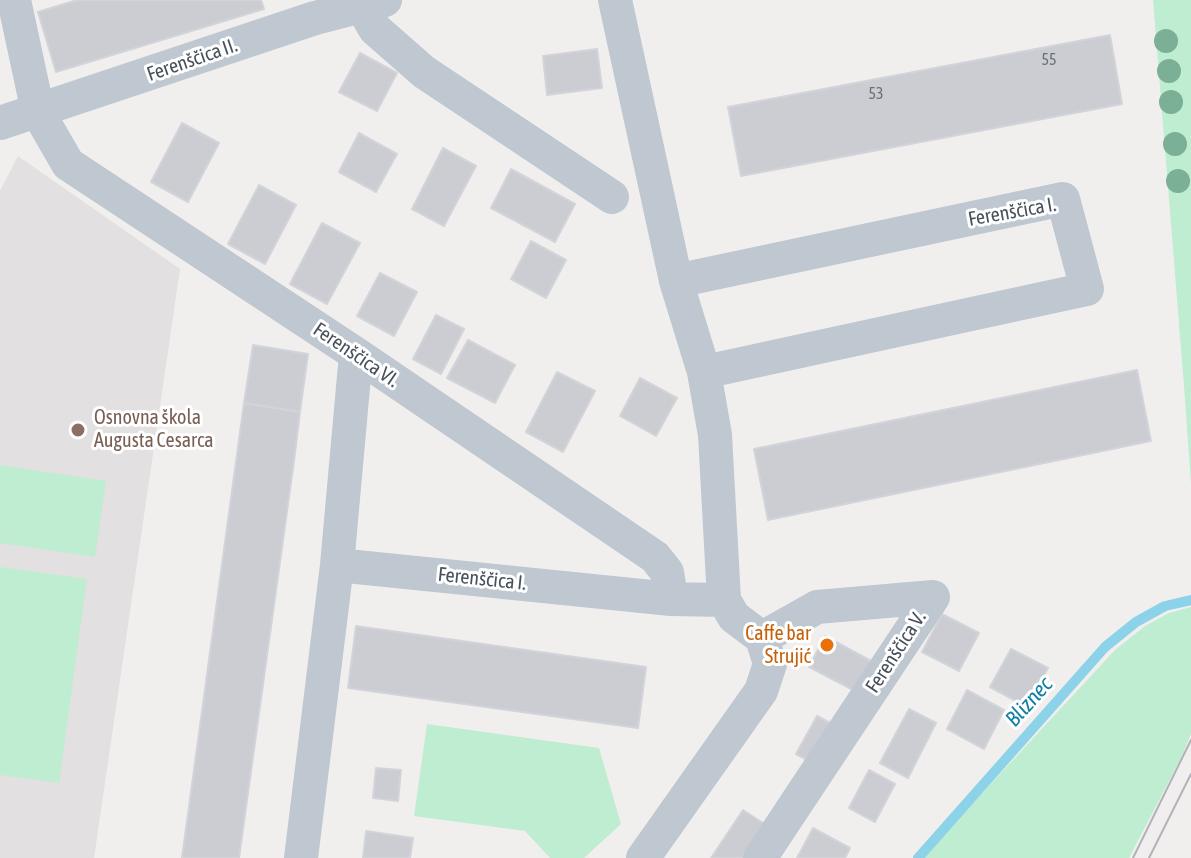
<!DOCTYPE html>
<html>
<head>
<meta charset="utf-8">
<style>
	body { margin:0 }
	canvas { display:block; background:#f1efee }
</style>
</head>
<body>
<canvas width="1191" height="858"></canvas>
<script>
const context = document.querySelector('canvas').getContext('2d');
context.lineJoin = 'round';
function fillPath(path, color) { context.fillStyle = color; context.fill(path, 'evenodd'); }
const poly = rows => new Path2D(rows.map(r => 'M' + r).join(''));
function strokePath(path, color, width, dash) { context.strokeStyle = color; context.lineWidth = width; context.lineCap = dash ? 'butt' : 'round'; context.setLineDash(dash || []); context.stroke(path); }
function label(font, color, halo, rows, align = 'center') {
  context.font = font + ' "Asap Condensed",sans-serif'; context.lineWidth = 6; context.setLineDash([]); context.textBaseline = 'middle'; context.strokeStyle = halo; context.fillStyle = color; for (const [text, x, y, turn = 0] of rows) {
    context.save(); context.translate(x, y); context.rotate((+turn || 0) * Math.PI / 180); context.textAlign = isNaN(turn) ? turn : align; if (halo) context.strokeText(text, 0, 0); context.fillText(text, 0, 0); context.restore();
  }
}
fillPath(poly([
	[18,156,180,269,94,858,0,858,0,191]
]), '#e2e0e0');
fillPath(poly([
	[1153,0,1191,0,1191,484,1184,386],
	[0,465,106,481,95,557,0,543],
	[0,567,87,579,59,783,0,775],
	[1191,607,1191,734,1181,758,1129,858,922,858,1115,650,1145,626,1169,613],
	[427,724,599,748,621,824,584,858,550,858,525,831,414,816]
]), '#beedd2');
strokePath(poly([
	[918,858,1105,647,1136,622,1165,606,1191,600]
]), '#8cd2e9', 10);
const building = poly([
	[77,0,261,0,264,9,56,72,38,12,77,0],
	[1110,35,1122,104,741,176,728,107,1110,35],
	[597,49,602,88,547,95,543,56,597,49],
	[360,53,397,73,377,111,339,92,360,53],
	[182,123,219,143,188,202,151,182,182,123],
	[359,133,397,154,376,192,339,172,359,133],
	[443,148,476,166,444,226,412,209,443,148],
	[511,169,575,204,555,242,491,208,511,169],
	[259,185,296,205,265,264,228,244,259,185],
	[322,223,360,243,327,304,290,284,322,223],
	[531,241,566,260,546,298,511,279,531,241],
	[380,273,417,292,394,336,357,316,380,273],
	[436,315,464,329,441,374,413,359,436,315],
	[468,340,515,365,495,403,447,378,468,340],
	[253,345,308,354,300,412,244,403,253,345],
	[1137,370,1151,441,768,520,754,449,1137,370],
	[557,372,595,391,563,452,526,432,557,372],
	[640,378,677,398,656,436,620,416,640,378],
	[244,403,300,412,294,461,239,858,182,858,244,403],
	[942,614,979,633,959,671,922,652,942,614],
	[356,626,646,667,638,728,348,688,356,626],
	[825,636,873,662,857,692,809,667,825,636],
	[1011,649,1048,668,1027,707,990,687,1011,649],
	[967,690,1004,710,984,749,947,729,967,690],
	[909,709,936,723,908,778,880,763,909,709],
	[817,716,838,727,818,766,796,754,817,716],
	[376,768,401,770,398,801,373,798,376,768],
	[869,770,895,784,875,822,849,808,869,770],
	[743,810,769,827,749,858,711,858,743,810],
	[813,828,850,848,845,858,797,858,813,828],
	[366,831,413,838,410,858,363,858,366,831]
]);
fillPath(building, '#cbcdd3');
strokePath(building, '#d3d4da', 2);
strokePath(poly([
	[14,0,38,112,68,164,356,354,655,557,667,572,671,599],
	[361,0,361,5,375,29,424,72,612,197],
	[615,0,676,281,704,372,715,435,724,600,734,617,762,638,770,664,761,691,643,858],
	[0,123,315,18,385,0],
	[676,281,1063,199,1087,289,704,372],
	[337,565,671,599,724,600],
	[301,858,337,565,356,354],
	[760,858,933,597,817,607,762,638]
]), '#bfc8d0', 34);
strokePath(poly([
	[1133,858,1191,740],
	[1149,858,1191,774]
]), '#b1b3b9', 2);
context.fillStyle = '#7baf96';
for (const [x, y] of [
	[1166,41],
	[1169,71],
	[1171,102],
	[1175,144],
	[1178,181]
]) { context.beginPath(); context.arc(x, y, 12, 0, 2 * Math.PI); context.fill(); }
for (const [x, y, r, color] of [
	[78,430,8,"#8d6e63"],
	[827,645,8,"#e8710a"]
]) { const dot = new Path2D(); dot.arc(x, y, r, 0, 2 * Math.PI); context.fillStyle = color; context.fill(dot); strokePath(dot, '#fff', 3); }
label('16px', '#687079', null, [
	["55",1049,60],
	["53",876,94]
]);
label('20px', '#47515b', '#fff', [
	["Ferenščica II.",192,60,-19],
	["Ferenščica I.",1012,212,-10],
	["Ferenščica VI.",356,355,34],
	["Ferenščica I.",482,579,6],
	["Ferenščica V.",896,652,-57]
]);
label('20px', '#785e54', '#fff', [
	["Osnovna škola",94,418],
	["Augusta Cesarca",94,441]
], 'left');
label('20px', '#c56008', '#fff', [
	["Caffe bar",811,634],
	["Strujić",811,657]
], 'right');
label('italic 22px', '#1080a5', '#fff', [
	["Bliznec",1029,702,-48]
]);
</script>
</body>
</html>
